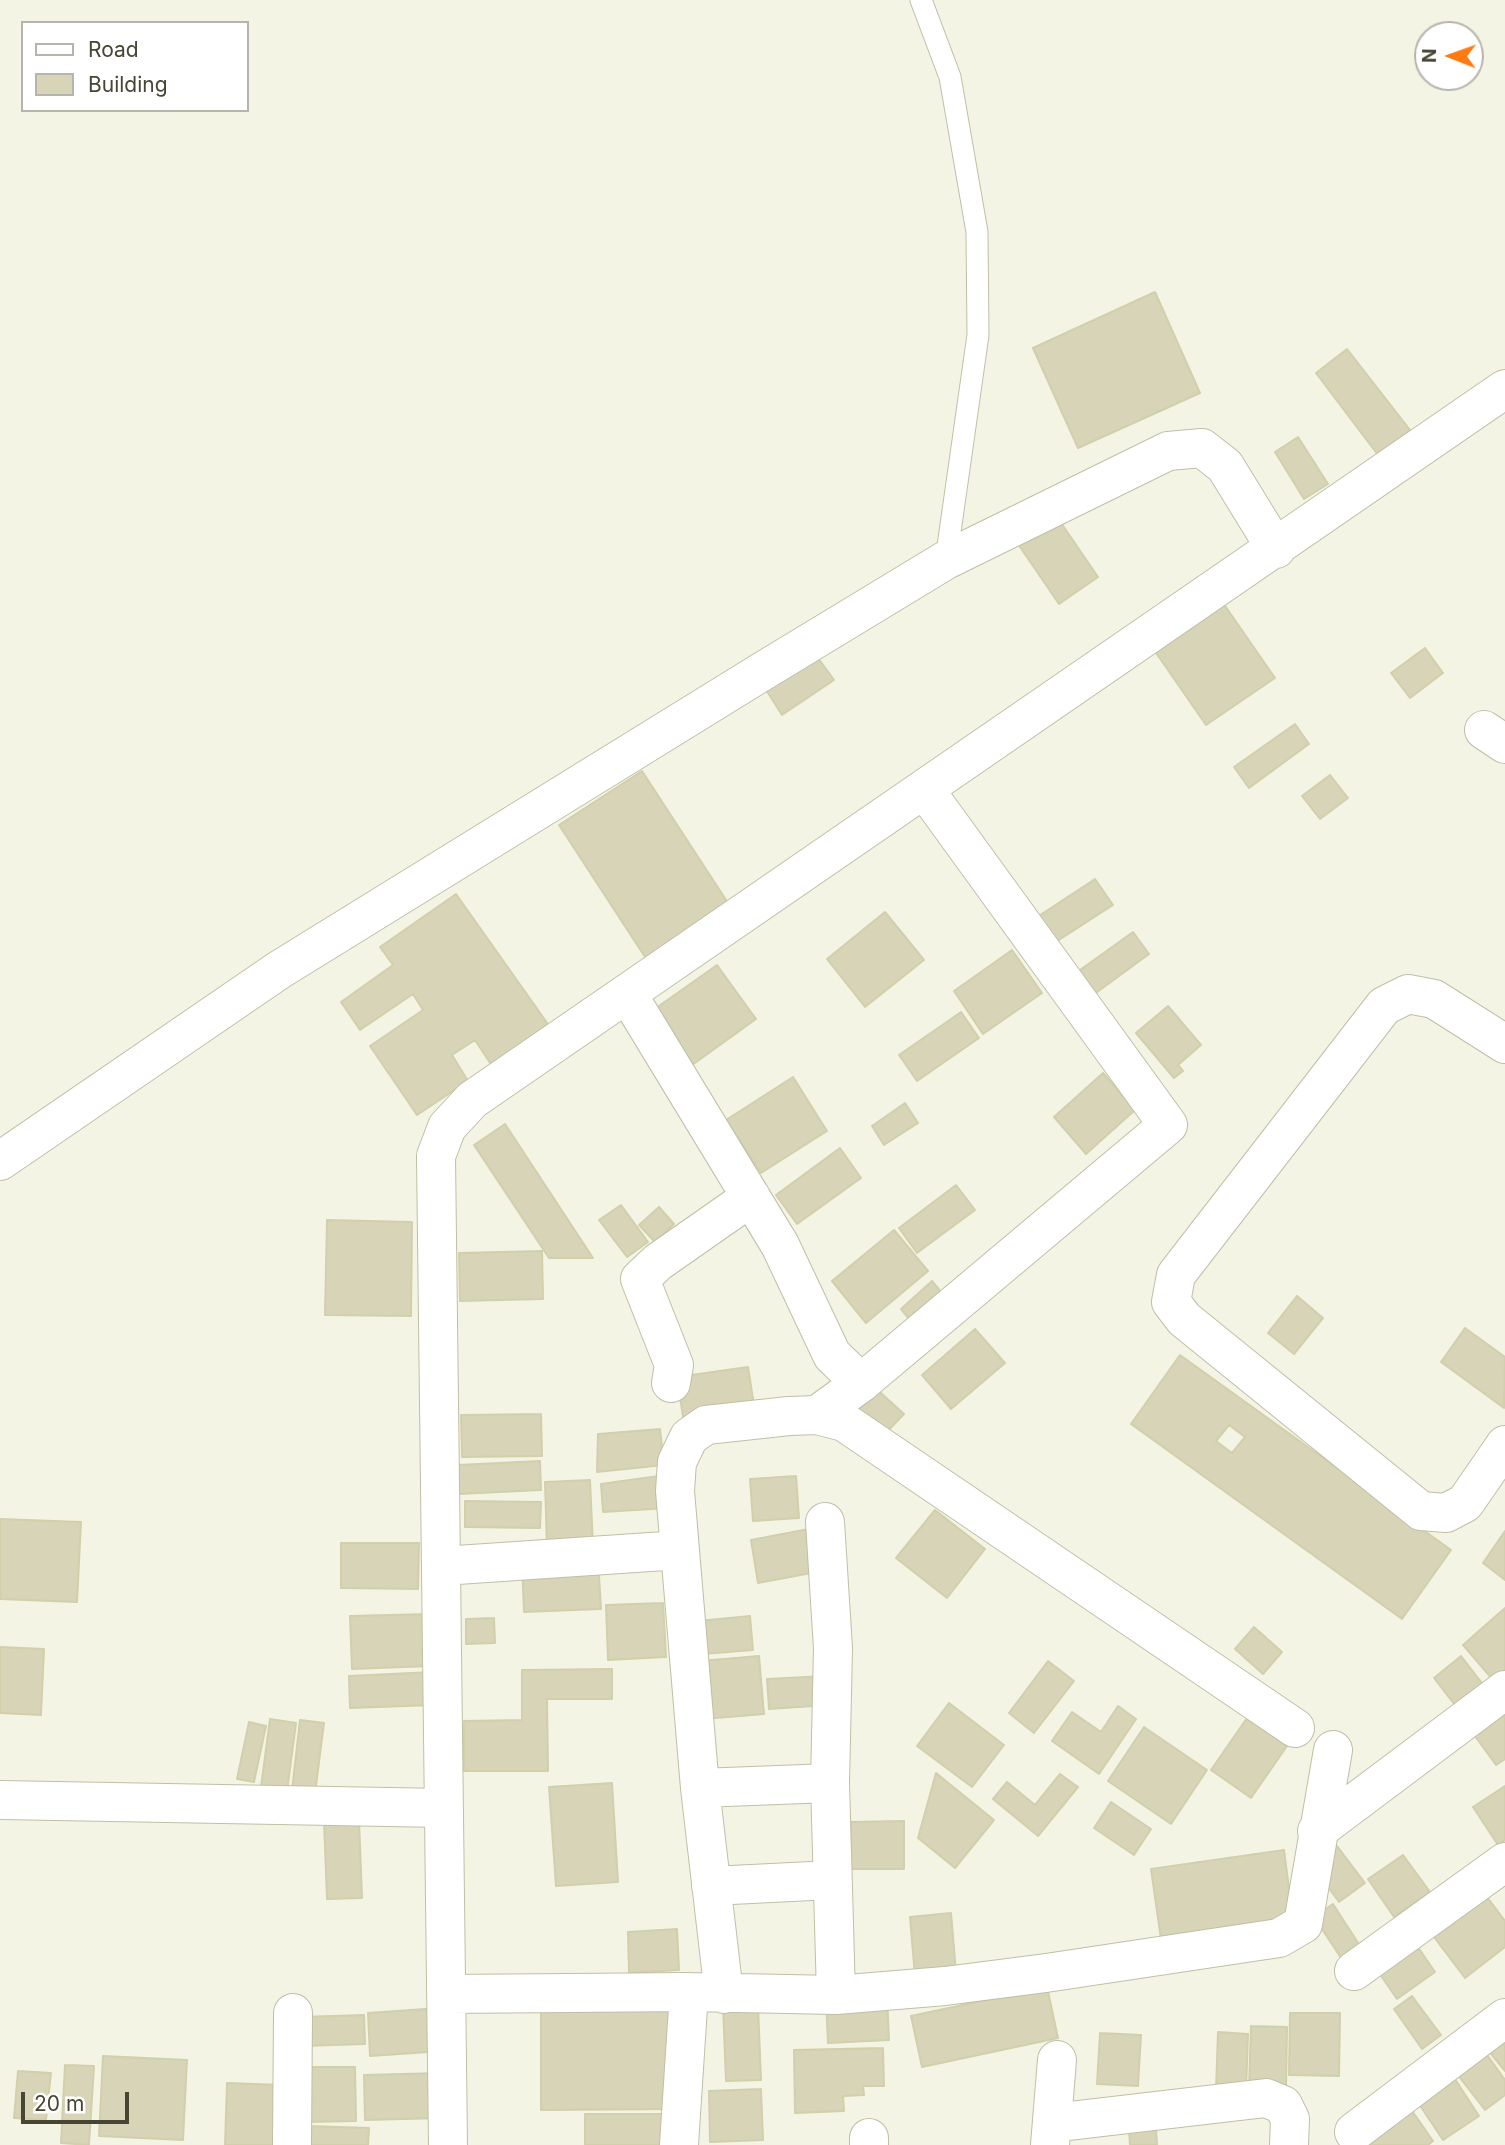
<!DOCTYPE html>
<html>
<head>
<meta charset="utf-8">
<style>
	body { margin:0 }
	#map { position:relative; width:1505px; height:2145px; overflow:hidden; background:#f4f4e4; font-family:Inter,sans-serif }
	canvas { display:block }
	.legend { position:absolute; left:21px; top:21px; width:228px; height:91px; box-sizing:border-box; background:#fff; border:2px solid #b5b5ad; margin:0; padding:9px 12px; list-style:none; font-size:21px; color:#474533 }
	.legend li { display:flex; align-items:center; gap:14px; height:35px }
	.legend b { width:35px; border:2px solid #b5b5ad }
	.north { position:absolute; left:1414px; top:21px; width:70px; height:70px; box-sizing:border-box; background:#fff; border:2px solid #b5b5ad; border-radius:50%; rotate:271deg; font-size:19px; font-weight:700; line-height:28px; text-align:center; color:#474533 }
	.north::after { content:''; display:block; margin:auto; width:24px; height:32px; background:#ff7a10; clip-path:polygon(50% 0,100% 100%,50% 72%,0 100%) }
	.scale { position:absolute; left:21px; top:2092px; width:108px; height:32px; box-sizing:border-box; border:4px solid #474533; border-top:0; padding-left:9px; font-size:21px; line-height:24px; white-space:nowrap; color:#474533; -webkit-text-stroke:5px #fff; paint-order:stroke }
</style>
</head>
<body>
<div id="map">
<canvas width="1505" height="2145"></canvas>
<ul class="legend">
<li><b style="height:9px;background:#fff"></b>Road</li>
<li><b style="height:19px;background:#d7d4b8"></b>Building</li>
</ul>
<div class="north">N</div>
<div class="scale">20 m</div>
</div>
<script>
const context = document.querySelector('canvas').getContext('2d');
context.lineJoin = 'round';
function fillPath(path, color) { context.fillStyle = color; context.fill(path, 'evenodd'); }
const poly = rows => new Path2D(rows.map(r => 'M' + r).join(''));
function strokePath(path, color, width, dash) { context.strokeStyle = color; context.lineWidth = width; context.lineCap = dash ? 'butt' : 'round'; context.setLineDash(dash || []); context.stroke(path); }
const building = poly([
	[1155,292,1200,393,1078,448,1033,348,1155,292],
	[1347,349,1410,430,1378,455,1316,373,1347,349],
	[1298,437,1328,484,1304,499,1275,452,1298,437],
	[1057,517,1098,577,1059,604,1018,544,1057,517],
	[1221,600,1275,678,1206,725,1152,647,1221,600],
	[1425,648,1443,673,1410,698,1391,673,1425,648],
	[813,651,834,680,782,715,763,685,813,651],
	[1295,724,1309,744,1249,788,1234,767,1295,724],
	[642,771,730,906,647,960,559,825,642,771],
	[1330,775,1348,798,1320,819,1302,796,1330,775],
	[1095,879,1113,905,1045,949,1028,923,1095,879],
	[456,894,550,1027,492,1066,475,1040,452,1055,468,1081,417,1115,370,1046,423,1010,413,994,360,1030,341,1002,393,965,380,947,456,894],
	[885,912,924,960,865,1007,827,959,885,912],
	[1133,932,1149,954,1089,998,1073,975,1133,932],
	[1012,950,1042,993,983,1034,954,991,1012,950],
	[717,965,756,1019,688,1068,649,1013,717,965],
	[1168,1006,1201,1045,1178,1065,1183,1071,1174,1078,1136,1033,1168,1006],
	[961,1012,979,1038,917,1081,899,1055,961,1012],
	[1103,1073,1135,1110,1086,1154,1054,1117,1103,1073],
	[793,1077,827,1131,761,1173,726,1120,793,1077],
	[905,1103,918,1123,884,1145,872,1126,905,1103],
	[505,1124,593,1258,549,1258,474,1145,505,1124],
	[840,1148,861,1178,797,1224,776,1195,840,1148],
	[956,1185,975,1210,917,1253,899,1228,956,1185],
	[621,1205,648,1242,627,1257,599,1220,621,1205],
	[659,1207,674,1224,655,1242,639,1225,659,1207],
	[327,1220,412,1222,411,1316,325,1315,327,1220],
	[894,1230,928,1271,866,1323,832,1281,894,1230],
	[542,1251,543,1299,460,1301,459,1253,542,1251],
	[932,1281,946,1298,915,1326,901,1309,932,1281],
	[1297,1296,1323,1318,1294,1354,1268,1333,1297,1296],
	[1465,1328,1505,1357,1504,1408,1441,1362,1465,1328],
	[975,1329,1005,1363,951,1409,922,1375,975,1329],
	[1180,1355,1451,1550,1402,1619,1131,1424,1180,1355],
	[1229,1425,1245,1437,1232,1453,1216,1441,1229,1425],
	[748,1367,755,1412,684,1423,677,1377,748,1367],
	[871,1384,904,1414,880,1439,848,1409,871,1384],
	[541,1414,542,1456,462,1457,461,1415,541,1414],
	[660,1429,664,1465,597,1472,598,1434,660,1429],
	[540,1461,541,1490,459,1494,458,1465,540,1461],
	[666,1475,669,1508,603,1512,601,1484,666,1475],
	[796,1476,799,1518,753,1521,750,1479,796,1476],
	[590,1480,593,1546,547,1548,545,1482,590,1480],
	[465,1501,541,1502,540,1528,465,1527,465,1501],
	[935,1510,985,1549,947,1598,896,1558,935,1510],
	[0,1519,81,1522,77,1602,0,1599,0,1519],
	[814,1528,822,1571,758,1583,751,1540,814,1528],
	[1505,1531,1505,1580,1483,1563,1505,1531],
	[341,1543,419,1543,418,1589,341,1588,341,1543],
	[598,1559,601,1609,524,1612,522,1562,598,1559],
	[663,1603,666,1657,608,1660,606,1605,663,1603],
	[1505,1608,1505,1694,1463,1645,1505,1608],
	[430,1614,431,1666,352,1669,350,1616,430,1614],
	[750,1616,753,1650,691,1655,688,1622,750,1616],
	[494,1618,495,1643,466,1644,466,1619,494,1618],
	[1254,1627,1282,1652,1263,1674,1235,1649,1254,1627],
	[0,1647,44,1649,41,1715,0,1713,0,1647],
	[759,1656,764,1714,704,1719,700,1661,759,1656],
	[1461,1656,1495,1700,1468,1722,1434,1678,1461,1656],
	[1048,1661,1074,1681,1034,1733,1009,1713,1048,1661],
	[612,1669,612,1699,547,1699,548,1771,464,1771,464,1721,522,1720,522,1670,612,1669],
	[433,1672,434,1705,350,1708,349,1676,433,1672],
	[826,1676,828,1705,769,1709,767,1679,826,1676],
	[949,1703,1004,1745,972,1787,917,1746,949,1703],
	[1118,1706,1136,1719,1099,1774,1052,1741,1072,1712,1101,1732,1118,1706],
	[1505,1708,1505,1759,1496,1765,1472,1732,1505,1708],
	[1247,1718,1287,1746,1251,1798,1211,1770,1247,1718],
	[270,1719,296,1723,287,1791,261,1787,270,1719],
	[300,1720,324,1723,315,1793,292,1790,300,1720],
	[249,1722,266,1726,254,1782,237,1779,249,1722],
	[1144,1727,1207,1770,1171,1824,1108,1781,1144,1727],
	[936,1773,994,1820,955,1868,918,1838,936,1773],
	[1060,1774,1078,1787,1038,1836,993,1799,1007,1782,1035,1805,1060,1774],
	[612,1783,618,1882,556,1886,549,1787,612,1783],
	[1505,1786,1505,1840,1498,1845,1473,1807,1505,1786],
	[1111,1802,1151,1829,1134,1855,1094,1828,1111,1802],
	[359,1820,362,1898,327,1899,324,1821,359,1820],
	[904,1821,904,1869,851,1869,851,1822,904,1821],
	[1337,1846,1365,1883,1339,1902,1312,1865,1337,1846],
	[1284,1850,1293,1920,1161,1939,1151,1869,1284,1850],
	[1403,1855,1430,1892,1394,1917,1368,1879,1403,1855],
	[1484,1893,1505,1921,1505,1947,1465,1978,1431,1933,1484,1893],
	[1333,1904,1362,1949,1343,1961,1314,1917,1333,1904],
	[951,1913,956,1972,915,1976,910,1917,951,1913],
	[677,1929,679,1970,629,1973,628,1932,677,1929],
	[1413,1940,1435,1972,1397,1999,1375,1967,1413,1940],
	[1047,1987,1058,2038,922,2067,911,2016,1047,1987],
	[887,1995,889,2040,828,2043,826,1999,887,1995],
	[1412,1996,1441,2035,1422,2049,1394,2009,1412,1996],
	[758,2005,761,2080,726,2081,723,2006,758,2005],
	[440,2008,443,2051,370,2056,368,2013,440,2008],
	[677,2009,677,2109,541,2110,541,2010,677,2009],
	[1290,2013,1340,2013,1339,2076,1289,2075,1290,2013],
	[364,2015,365,2044,302,2046,301,2017,364,2015],
	[1251,2026,1287,2027,1286,2089,1249,2088,1251,2026],
	[1218,2032,1248,2034,1246,2091,1216,2090,1218,2032],
	[1100,2033,1141,2035,1138,2086,1097,2084,1100,2033],
	[1505,2036,1505,2071,1488,2050,1505,2036],
	[883,2048,884,2086,863,2086,864,2095,843,2096,844,2111,795,2113,794,2050,883,2048],
	[1485,2052,1505,2080,1505,2095,1485,2110,1457,2074,1485,2052],
	[103,2056,187,2060,183,2140,99,2136,103,2056],
	[65,2065,94,2066,89,2145,61,2143,65,2065],
	[308,2067,355,2067,356,2121,308,2122,308,2067],
	[18,2071,51,2073,46,2120,14,2118,18,2071],
	[441,2073,443,2118,365,2120,364,2075,441,2073],
	[1451,2073,1479,2116,1443,2140,1415,2098,1451,2073],
	[227,2083,282,2085,280,2145,225,2145,227,2083],
	[761,2089,763,2140,710,2142,709,2091,761,2089],
	[1408,2105,1433,2141,1428,2145,1351,2145,1408,2105],
	[585,2114,677,2114,677,2145,585,2145,585,2114],
	[1155,2114,1157,2145,1130,2145,1128,2115,1155,2114],
	[308,2126,369,2128,368,2145,307,2145,308,2126]
]);
fillPath(building, '#d7d4b8');
strokePath(building, '#d2cfab', 2);
const lane = poly([
	[921,0,950,77,977,232,978,335,946,560]
]);
const street = poly([
	[1484,730,1505,744],
	[628,995,780,1245,832,1355,861,1383],
	[1505,1044,1434,999,1408,994,1384,1006,1176,1275,1171,1302,1184,1319,1421,1511,1446,1513,1465,1503,1505,1445],
	[0,1161,279,970,763,671,946,560,1168,451,1202,448,1225,466,1276,549],
	[671,1383,674,1365,640,1279,658,1262,751,1197],
	[817,1415,861,1383,1168,1125,925,790],
	[825,1522,833,1648,830,1783,836,1995],
	[442,1566,680,1550],
	[700,1788,830,1783],
	[0,1800,444,1808],
	[1317,1831,1505,1690],
	[711,1886,832,1880],
	[1354,1971,1505,1862],
	[447,1994,689,1992,836,1995,945,1986,1046,1973,1279,1938,1303,1924,1333,1750],
	[724,1994,700,1788,675,1491,677,1462,689,1437,706,1425,789,1416,817,1415,844,1422,1295,1728],
	[1052,2123,1266,2098,1283,2105,1290,2119,1289,2145],
	[1354,2132,1505,2018],
	[292,2145,293,2013],
	[448,2145,436,1156,447,1127,472,1100,1505,389],
	[679,2145,689,1992],
	[869,2145,869,2138],
	[1050,2145,1057,2060]
]);
strokePath(lane, '#c0bfa6', 23);
strokePath(street, '#c0bfa6', 40);
strokePath(lane, '#fff', 21);
strokePath(street, '#fff', 38);
</script>
</body>
</html>
